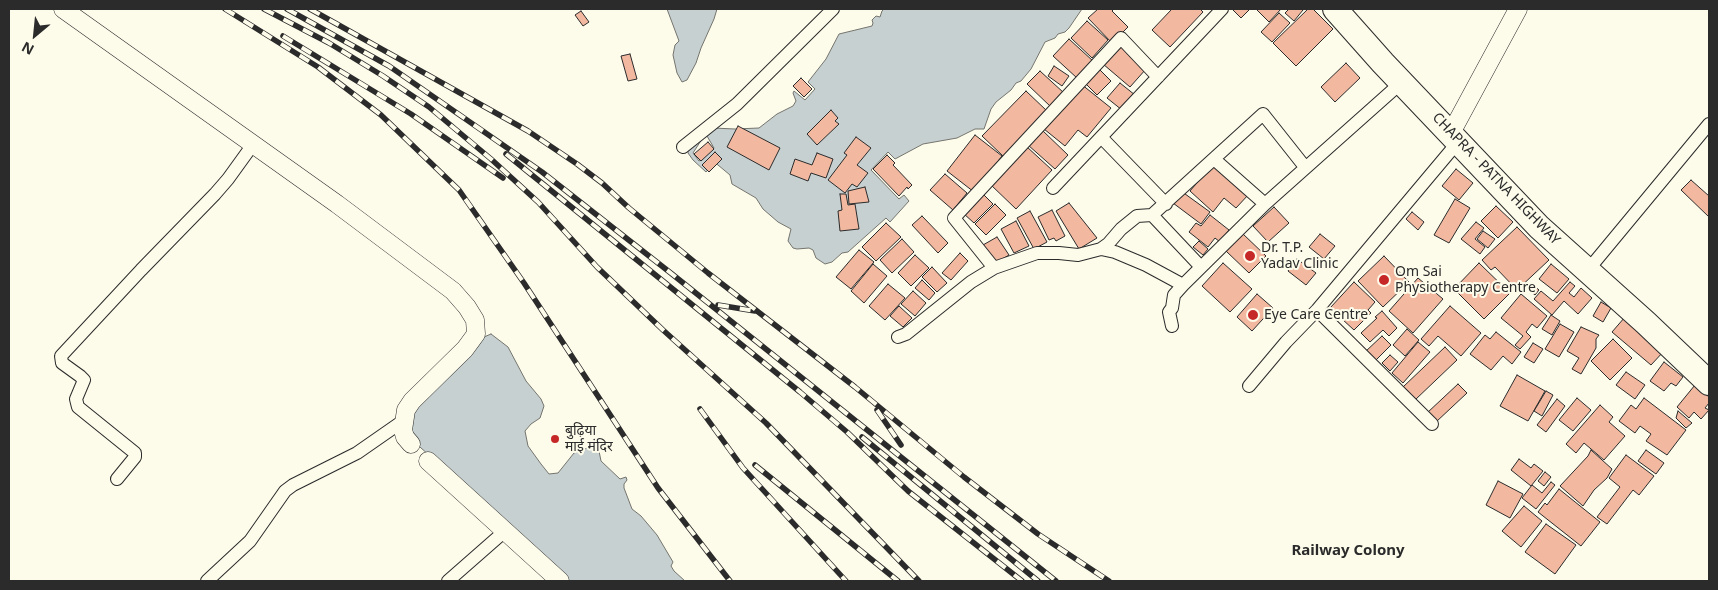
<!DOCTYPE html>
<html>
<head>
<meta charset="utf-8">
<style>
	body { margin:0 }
	#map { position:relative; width:1718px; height:590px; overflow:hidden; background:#fdfbea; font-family:"Noto Sans",sans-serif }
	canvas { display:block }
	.frame { position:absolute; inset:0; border:10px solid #2b2b2b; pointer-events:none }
	.north { position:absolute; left:10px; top:10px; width:50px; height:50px; -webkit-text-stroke:4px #fdfbea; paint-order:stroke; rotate:208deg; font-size:14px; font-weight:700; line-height:20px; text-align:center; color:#2b2b2b }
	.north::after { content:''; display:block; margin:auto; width:18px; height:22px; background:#2b2b2b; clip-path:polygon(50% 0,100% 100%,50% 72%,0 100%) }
</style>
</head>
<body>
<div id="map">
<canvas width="1718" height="590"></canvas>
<div class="frame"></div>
<div class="north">N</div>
</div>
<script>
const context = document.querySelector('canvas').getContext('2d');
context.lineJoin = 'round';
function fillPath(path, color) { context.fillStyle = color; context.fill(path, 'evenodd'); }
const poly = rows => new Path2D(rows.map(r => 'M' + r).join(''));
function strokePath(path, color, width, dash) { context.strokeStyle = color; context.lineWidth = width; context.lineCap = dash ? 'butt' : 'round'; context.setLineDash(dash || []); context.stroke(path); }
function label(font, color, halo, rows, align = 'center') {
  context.font = font + ' "Noto Sans","Noto Sans Devanagari",sans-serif'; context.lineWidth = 4; context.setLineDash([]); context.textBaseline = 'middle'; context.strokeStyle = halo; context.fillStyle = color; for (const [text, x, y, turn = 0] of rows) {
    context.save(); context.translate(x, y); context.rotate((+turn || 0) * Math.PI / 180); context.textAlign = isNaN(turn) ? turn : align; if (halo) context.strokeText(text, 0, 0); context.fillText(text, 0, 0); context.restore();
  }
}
const water = poly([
	[667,9,717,9,714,19,701,48,696,63,687,80,682,82,677,73,673,55,675,45,679,41,667,9],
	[884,9,1082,9,1069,28,1065,32,1058,34,1055,38,1045,42,1031,69,1021,81,1016,83,1011,90,996,102,991,109,984,129,975,129,957,138,923,144,895,159,888,152,871,170,899,199,904,195,909,201,890,222,886,218,848,252,842,253,832,262,825,264,816,258,813,250,809,248,797,249,793,248,788,241,791,229,778,222,763,209,756,198,732,184,730,175,718,165,715,163,712,165,706,172,693,160,688,153,688,150,702,139,693,153,699,161,701,160,714,148,707,136,713,128,735,129,759,128,777,114,793,106,796,101,793,93,794,91,805,100,815,89,808,82,826,59,839,34,872,26,873,23,872,20,876,16,880,17,882,11,884,9],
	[491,334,508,347,526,381,541,399,544,406,540,418,531,424,525,431,528,446,541,464,549,474,558,473,574,453,590,447,599,451,601,461,620,479,626,477,627,480,624,484,624,488,632,509,641,516,657,535,673,562,671,566,674,571,685,581,570,581,411,439,407,417,468,358,479,345,484,337,491,334]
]);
fillPath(water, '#c7d0d0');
strokePath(water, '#74746e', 1);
const building = poly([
	[1098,9,1114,9,1112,11,1128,27,1112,43,1088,18,1098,9],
	[1172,9,1200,9,1203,12,1170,47,1152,30,1172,9],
	[1232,9,1250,9,1241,18,1232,9],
	[1258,9,1281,9,1269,22,1257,10,1258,9],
	[1289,9,1301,9,1303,10,1294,21,1285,13,1289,9],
	[1308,9,1313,9,1333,29,1296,66,1273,43,1308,9],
	[581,11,589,22,583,26,575,15,581,11],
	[1279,13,1290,23,1272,42,1261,32,1279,13],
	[1087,21,1108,40,1092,58,1071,38,1087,21],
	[1069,39,1093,61,1077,78,1053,56,1069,39],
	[1119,45,1146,69,1130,87,1103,64,1119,45],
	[630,54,637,79,628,81,621,56,630,54],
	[1346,63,1360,78,1335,102,1321,87,1346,63],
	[1054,66,1069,76,1062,86,1048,76,1054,66],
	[1098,68,1111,81,1097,95,1084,82,1098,68],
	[1040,71,1064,93,1051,107,1027,84,1040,71],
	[801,78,812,89,804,97,793,86,801,78],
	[1120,83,1135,95,1122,110,1107,98,1120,83],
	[1081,84,1111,108,1087,137,1078,130,1065,146,1044,129,1081,84],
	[1026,91,1047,111,1003,156,982,136,1026,91],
	[831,110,838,118,835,121,839,124,817,145,807,134,831,110],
	[738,126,780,148,769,170,727,147,738,126],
	[1042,130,1068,155,1055,169,1028,145,1042,130],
	[975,135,1002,156,974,192,947,171,975,135],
	[856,137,871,148,857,165,868,173,857,187,852,184,845,193,828,180,847,155,844,153,856,137],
	[708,142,714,149,701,161,694,154,708,142],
	[1026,146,1052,170,1016,209,990,184,1026,146],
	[715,152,722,159,709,172,702,165,715,152],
	[817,153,833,159,826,178,811,173,808,181,790,174,795,159,812,165,817,153],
	[887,155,895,163,893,165,912,185,908,189,907,187,899,196,873,169,887,155],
	[1213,164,1249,194,1236,208,1224,198,1213,212,1190,191,1213,164],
	[1456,169,1473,183,1459,200,1442,186,1456,169],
	[945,174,967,193,953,210,930,190,945,174],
	[1691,180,1709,196,1709,217,1681,190,1691,180],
	[865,187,869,202,849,204,848,191,865,187],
	[1181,191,1210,212,1201,224,1173,203,1181,191],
	[982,193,993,204,974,223,963,213,982,193],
	[840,194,846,194,848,205,855,204,859,229,840,231,838,211,842,210,840,194],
	[1455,199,1470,208,1449,243,1434,235,1455,199],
	[1069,203,1097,238,1079,249,1056,211,1069,203],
	[995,204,1006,215,986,235,975,224,995,204],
	[1496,206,1513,222,1498,238,1481,221,1496,206],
	[1274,207,1289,223,1268,242,1253,226,1274,207],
	[1052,210,1065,236,1056,241,1054,238,1049,240,1038,217,1052,210],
	[1030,211,1047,242,1034,249,1017,218,1030,211],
	[1412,212,1424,222,1418,230,1406,219,1412,212],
	[1210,215,1229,230,1220,242,1215,238,1208,247,1189,232,1196,223,1201,226,1210,215],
	[922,216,948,243,938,253,912,225,922,216],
	[1016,221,1029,246,1014,253,1001,229,1016,221],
	[1476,222,1484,228,1475,239,1485,247,1480,254,1461,239,1476,222],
	[886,223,901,237,876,261,862,247,886,223],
	[1517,227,1549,260,1517,290,1495,267,1491,270,1482,260,1517,227],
	[1483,231,1495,239,1488,248,1477,239,1483,231],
	[1242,233,1266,256,1249,273,1226,251,1242,233],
	[1320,234,1335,246,1324,259,1309,247,1320,234],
	[997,237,1009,255,994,264,983,245,997,237],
	[902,239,914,252,892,273,880,260,902,239],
	[1199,241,1208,249,1203,255,1193,247,1199,241],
	[859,250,874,262,851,289,836,277,859,250],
	[960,253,968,261,951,280,942,273,960,253],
	[915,255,929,268,911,286,898,273,915,255],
	[1384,256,1409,282,1383,307,1358,281,1384,256],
	[1297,259,1316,273,1306,285,1288,271,1297,259],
	[1223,263,1252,289,1230,312,1202,286,1223,263],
	[1479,263,1510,293,1484,319,1454,289,1479,263],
	[873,264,887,276,864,303,851,291,873,264],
	[1551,264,1569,279,1557,293,1539,279,1551,264],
	[932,267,947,283,937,292,922,277,932,267],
	[1418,278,1443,299,1413,333,1389,311,1418,278],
	[922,280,935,293,929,300,915,288,922,280],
	[1354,282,1375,302,1368,310,1371,313,1354,330,1330,308,1354,282],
	[1570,282,1575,286,1569,293,1574,297,1581,288,1592,298,1578,314,1564,301,1552,315,1534,299,1541,291,1553,301,1570,282],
	[888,284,905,298,885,320,869,306,888,284],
	[1532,284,1539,290,1535,295,1528,289,1532,284],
	[913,291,926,303,915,316,901,304,913,291],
	[1257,294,1273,308,1252,331,1237,317,1257,294],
	[1521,294,1547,316,1537,328,1532,324,1526,332,1531,337,1520,349,1515,345,1523,336,1501,318,1521,294],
	[1601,302,1611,308,1603,322,1593,316,1601,302],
	[899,306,912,318,903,327,890,316,899,306],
	[1450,306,1481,333,1461,356,1438,336,1429,346,1421,339,1450,306],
	[1382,311,1397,328,1389,336,1383,330,1370,342,1361,333,1377,318,1375,317,1382,311],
	[1551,315,1560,321,1552,335,1542,329,1551,315],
	[1625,317,1664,351,1651,365,1612,332,1625,317],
	[1560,324,1574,332,1559,357,1545,349,1560,324],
	[1581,327,1599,335,1596,339,1596,348,1581,374,1572,369,1579,358,1567,351,1581,327],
	[1407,329,1419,340,1405,356,1393,345,1407,329],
	[1496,332,1521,352,1512,364,1503,356,1491,370,1470,354,1485,335,1490,339,1496,332],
	[1382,336,1391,345,1374,362,1365,352,1382,336],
	[1613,339,1632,358,1610,380,1591,361,1613,339],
	[1418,342,1430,352,1403,383,1392,373,1418,342],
	[1533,343,1543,349,1534,363,1524,357,1533,343],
	[1445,347,1457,360,1415,400,1403,387,1445,347],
	[1390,355,1398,362,1390,371,1382,363,1390,355],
	[1664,362,1683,377,1676,386,1671,383,1664,391,1650,381,1664,362],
	[1626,372,1645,385,1635,399,1616,385,1626,372],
	[1517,375,1545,391,1528,421,1500,406,1517,375],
	[1458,384,1467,393,1436,422,1427,413,1458,384],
	[1695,385,1709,397,1709,403,1705,408,1709,410,1701,419,1694,412,1689,418,1677,407,1695,385],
	[1546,391,1553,395,1542,416,1534,411,1546,391],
	[1577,398,1591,410,1573,431,1559,420,1577,398],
	[1644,398,1686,430,1667,455,1646,441,1651,434,1640,426,1635,433,1619,421,1631,405,1636,409,1644,398],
	[1557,399,1565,406,1546,432,1537,425,1557,399],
	[1600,405,1613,417,1609,422,1625,436,1604,460,1584,443,1576,453,1566,444,1600,405],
	[1678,411,1692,423,1686,428,1676,418,1678,411],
	[1591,450,1612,469,1607,478,1594,490,1583,506,1560,486,1588,456,1591,450],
	[1646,450,1664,463,1656,474,1638,461,1646,450],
	[1626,455,1654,476,1639,495,1633,490,1607,524,1597,517,1620,487,1609,478,1626,455],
	[1519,459,1531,468,1534,464,1543,471,1531,486,1511,470,1519,459],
	[1545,472,1551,477,1544,486,1538,481,1545,472],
	[1498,481,1523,494,1510,518,1486,505,1498,481],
	[1551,482,1555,485,1536,509,1522,498,1532,485,1542,493,1551,482],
	[1559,489,1600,522,1581,546,1538,512,1545,503,1547,505,1559,489],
	[1524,506,1542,521,1521,547,1502,531,1524,506],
	[1546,524,1576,545,1555,574,1525,552,1546,524]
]);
fillPath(building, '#f2b8a0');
strokePath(building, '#2b2b2b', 1);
const street = poly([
	[1101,137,1166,204],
	[683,147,737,104,833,9],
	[1214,159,1265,204],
	[1053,188,1222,9],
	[1152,215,1201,267],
	[1101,249,1108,244,1121,229,1137,216,1152,215,1263,114,1305,167],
	[994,268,954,218,1121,38,1158,77],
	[1588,270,1709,124],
	[1317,310,1432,424],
	[1172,326,1169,312,1172,308,1174,295,1183,285,1265,204,1402,82],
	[898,337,906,334,971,282,994,268,1037,253,1059,253,1078,255,1101,249,1115,252,1146,265,1183,285],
	[1249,386,1286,342,1317,310,1458,142],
	[117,479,135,457,135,453,78,407,76,399,84,380,80,376,62,363,61,356,141,270,215,194,228,179,254,143],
	[207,581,250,541,285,491,293,485,357,453,403,421],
	[448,581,505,531]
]);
const secondary = poly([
	[63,9,337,204,453,291,467,307,475,320,476,334,465,349,412,401,406,410,403,430,405,437,411,444],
	[1451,133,1518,9],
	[428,461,560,581]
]);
const highway = poly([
	[1335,9,1383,63,1539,227,1646,323,1709,383]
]);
strokePath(street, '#2b2b2b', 14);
strokePath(secondary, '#2b2b2b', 19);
strokePath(highway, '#2b2b2b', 26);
strokePath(street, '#fdfbea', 12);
strokePath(secondary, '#fdfbea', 18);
strokePath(highway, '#fdfbea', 24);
const rail = poly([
	[225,9,318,67,381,115,459,190,524,283,658,488,730,581],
	[264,9,329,43,383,76,429,107,491,159,538,202,597,267,663,330,766,423,919,581],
	[287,9,389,66,542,172,672,274,1056,581],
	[310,9,528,131,577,164,602,183,629,208,708,273,855,387,964,477,1038,534,1109,581],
	[283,36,411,114,503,178],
	[506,154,800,392,847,432,908,491,1022,581],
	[718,305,755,311],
	[700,409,743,468,846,581],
	[877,410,901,445],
	[862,437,1038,581],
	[755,465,898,581]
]);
strokePath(rail, '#2b2b2b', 5.5);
strokePath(rail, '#fdfbea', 4, [11]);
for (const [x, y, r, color] of [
	[1250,256,6,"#c62828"],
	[1384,280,6,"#c62828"],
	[1253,315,6,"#c62828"],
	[555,439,5,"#c62828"]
]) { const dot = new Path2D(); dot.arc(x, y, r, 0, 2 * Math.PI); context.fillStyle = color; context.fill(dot); strokePath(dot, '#fdfbea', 2); }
label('14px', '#2b2b2b', '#fdfbea', [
	["CHAPRA - PATNA HIGHWAY",1496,179,46]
]);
label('14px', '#2b2b2b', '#fdfbea', [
	["Dr. T.P.",1261,248],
	["Yadav Clinic",1261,264],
	["Om Sai",1395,272],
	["Physiotherapy Centre",1395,288],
	["Eye Care Centre",1264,315],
	["बुढ़िया",565,431],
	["माई मंदिर",565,447]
], 'left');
label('bold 15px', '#2b2b2b', '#fdfbea', [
	["Railway Colony",1348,551]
]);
</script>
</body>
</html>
